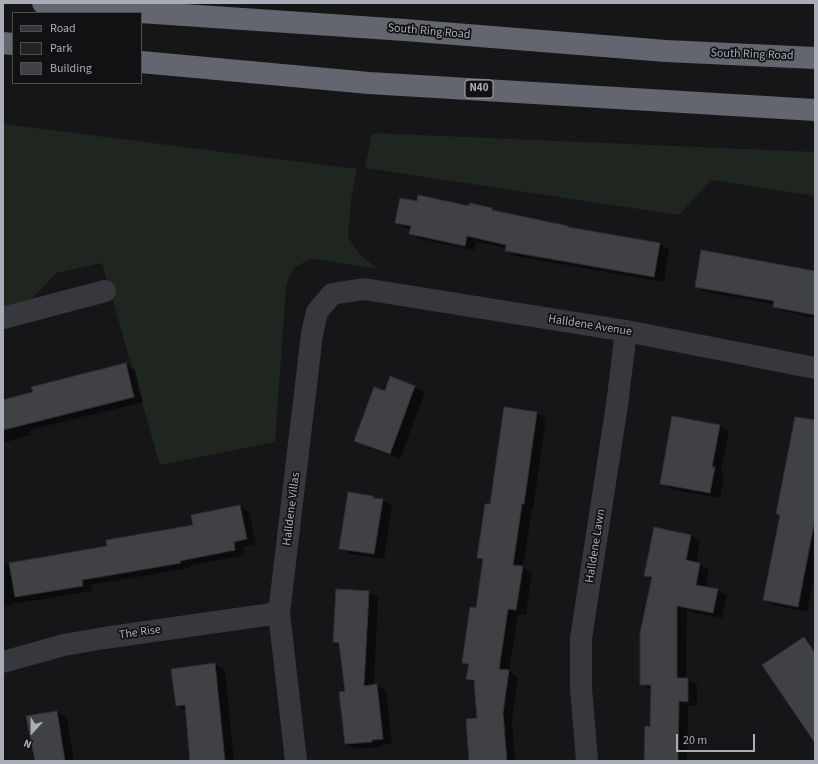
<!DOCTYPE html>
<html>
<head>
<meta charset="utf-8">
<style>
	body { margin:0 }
	#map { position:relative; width:818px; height:764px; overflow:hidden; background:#161618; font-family:"Source Sans 3",sans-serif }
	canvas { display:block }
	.frame { position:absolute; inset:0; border:4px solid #a8adb8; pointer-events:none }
	.legend { position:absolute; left:12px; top:12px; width:130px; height:72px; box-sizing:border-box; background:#111113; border:1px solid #4d4f55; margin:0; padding:5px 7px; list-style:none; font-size:12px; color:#a8adb8 }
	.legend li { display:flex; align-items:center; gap:8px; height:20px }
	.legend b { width:20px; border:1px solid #4d4f55 }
	.north { position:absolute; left:12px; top:712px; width:40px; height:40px; -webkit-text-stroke:3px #111113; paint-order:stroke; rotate:201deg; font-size:11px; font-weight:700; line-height:16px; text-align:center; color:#a8adb8 }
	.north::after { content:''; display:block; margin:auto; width:14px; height:18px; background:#a8adb8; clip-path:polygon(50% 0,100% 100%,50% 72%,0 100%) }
	.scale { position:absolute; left:676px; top:734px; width:79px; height:18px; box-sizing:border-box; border:2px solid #a8adb8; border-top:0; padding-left:5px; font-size:12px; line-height:14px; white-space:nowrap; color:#a8adb8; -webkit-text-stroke:3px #111113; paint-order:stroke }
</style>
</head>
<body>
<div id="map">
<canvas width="818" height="764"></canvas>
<div class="frame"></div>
<ul class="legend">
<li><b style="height:5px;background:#37383d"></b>Road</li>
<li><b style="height:11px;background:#1e261f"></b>Park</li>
<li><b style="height:11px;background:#404145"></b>Building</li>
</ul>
<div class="north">N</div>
<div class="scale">20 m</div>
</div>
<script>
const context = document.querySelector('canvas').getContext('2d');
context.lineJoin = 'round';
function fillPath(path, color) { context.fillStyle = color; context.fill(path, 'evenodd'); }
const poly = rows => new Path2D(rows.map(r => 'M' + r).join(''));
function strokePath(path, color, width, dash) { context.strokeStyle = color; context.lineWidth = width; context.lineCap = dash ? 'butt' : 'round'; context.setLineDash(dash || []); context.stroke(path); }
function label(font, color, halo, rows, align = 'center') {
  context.font = font + ' "Source Sans 3",sans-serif'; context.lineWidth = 3.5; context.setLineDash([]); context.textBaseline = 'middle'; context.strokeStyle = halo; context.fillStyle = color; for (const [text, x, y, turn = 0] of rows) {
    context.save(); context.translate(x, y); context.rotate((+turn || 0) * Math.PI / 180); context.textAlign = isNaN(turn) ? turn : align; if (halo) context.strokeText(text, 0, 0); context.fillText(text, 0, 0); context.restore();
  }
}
fillPath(poly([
	[3,124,357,169,351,199,348,236,354,247,362,256,378,269,315,259,308,260,294,268,289,277,286,287,275,442,160,465,102,263,56,273,30,301,3,309],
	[372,133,815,152,815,196,711,180,679,215,365,168]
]), '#1e261f');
fillPath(poly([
	[417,202,492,209,499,213,568,227,571,229,660,244,669,249,664,282,515,256,506,250,506,248,476,241,474,250,420,239,411,234,412,229,406,228,396,222],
	[815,273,815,318,783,311,774,306,774,304,706,292,696,286],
	[125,364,135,370,143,402,30,430,31,435,3,443,3,401,34,393],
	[390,378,415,387,425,392,400,459,365,446,356,440,385,392],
	[536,413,546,419,533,509,532,509,523,567,532,573,526,615,518,614,509,671,518,677,512,719,515,761,470,761,478,719,475,683,467,678,469,666,463,662,477,609,484,561,478,558,491,505],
	[815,421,815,572,807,612,773,605,764,599],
	[719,426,729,431,721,472,724,474,720,498,670,489,661,483],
	[349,493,373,497,392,505,384,559,350,554,341,548],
	[240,506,249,512,256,544,243,547,245,555,189,566,190,568,91,585,92,591,13,604,3,608,3,565,109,547,194,526],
	[691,536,700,541,696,563,709,569,706,588,717,590,727,595,722,618,687,611,686,679,697,685,697,706,688,706,687,761,645,761,651,728,652,690,641,684,652,579,645,575],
	[368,592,378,597,374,686,376,685,386,691,392,744,381,745,381,747,355,749,346,744,346,692,340,645,334,642],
	[215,664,225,670,234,761,191,761,186,711,177,706,172,670],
	[57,712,67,718,74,761,35,761,27,717]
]), '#0007');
const building = poly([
	[418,195,469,206,469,203,492,208,492,210,568,226,568,227,660,243,654,277,505,251,506,245,467,236,465,246,409,234,411,226,395,223,400,198,417,201,418,195],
	[701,250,815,271,815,315,773,307,774,301,695,287,701,250],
	[126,363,134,397,3,430,3,400,33,392,31,387,126,363],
	[390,376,415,386,390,454,354,441,374,387,385,391,390,376],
	[504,407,537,412,524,504,522,504,513,565,523,566,516,610,508,609,499,669,509,670,503,713,507,761,469,761,466,719,477,718,474,680,466,679,469,664,462,663,470,607,476,608,483,559,477,558,485,504,490,504,504,407],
	[672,416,720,425,712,467,715,467,710,493,660,484,672,416],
	[795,417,815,420,815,519,798,607,763,600,780,515,776,514,795,417],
	[348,492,373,496,373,498,383,499,374,554,339,549,348,492],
	[240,505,247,539,234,542,235,550,180,561,181,563,82,580,83,586,15,597,9,563,107,546,106,540,193,525,191,515,240,505],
	[654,527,691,535,686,560,700,563,696,585,718,589,713,613,677,606,677,678,688,678,688,702,679,701,678,761,644,761,645,726,650,727,651,685,640,685,640,633,652,577,644,576,654,527],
	[336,589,369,591,364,686,377,684,383,739,372,740,372,742,345,744,339,692,345,691,339,643,333,642,336,589],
	[804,637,815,653,815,743,762,665,804,637],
	[215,663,225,761,190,761,185,705,176,706,171,669,215,663],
	[57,711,65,761,35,761,26,716,57,711]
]);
fillPath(building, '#404145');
strokePath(building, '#303034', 1);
strokePath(poly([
	[3,318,105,291],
	[3,662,64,645,104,638,279,613],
	[296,761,279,613,312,334,317,312,332,294,364,289,626,331,815,368],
	[587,761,581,688,581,638,617,405,626,331]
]), '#37383d', 22);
strokePath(poly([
	[43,3,96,9,405,30,666,51,815,58],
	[3,43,13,44],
	[141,62,369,83,815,110]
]), '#63666e', 22);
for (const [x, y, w] of [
	[479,89,28]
]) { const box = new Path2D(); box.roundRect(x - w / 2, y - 9, w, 18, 3); context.fillStyle = '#111113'; context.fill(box); strokePath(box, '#a8adb8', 1); }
label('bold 11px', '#a8adb8', null, [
	["N40",479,89]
]);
label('12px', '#a8adb8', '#111113', [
	["South Ring Road",429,32,5],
	["South Ring Road",752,55,2],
	["Halldene Avenue",590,326,9],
	["Halldene Villas",292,509,-83],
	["Halldene Lawn",596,546,-81],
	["The Rise",140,633,-8]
]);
</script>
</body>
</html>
